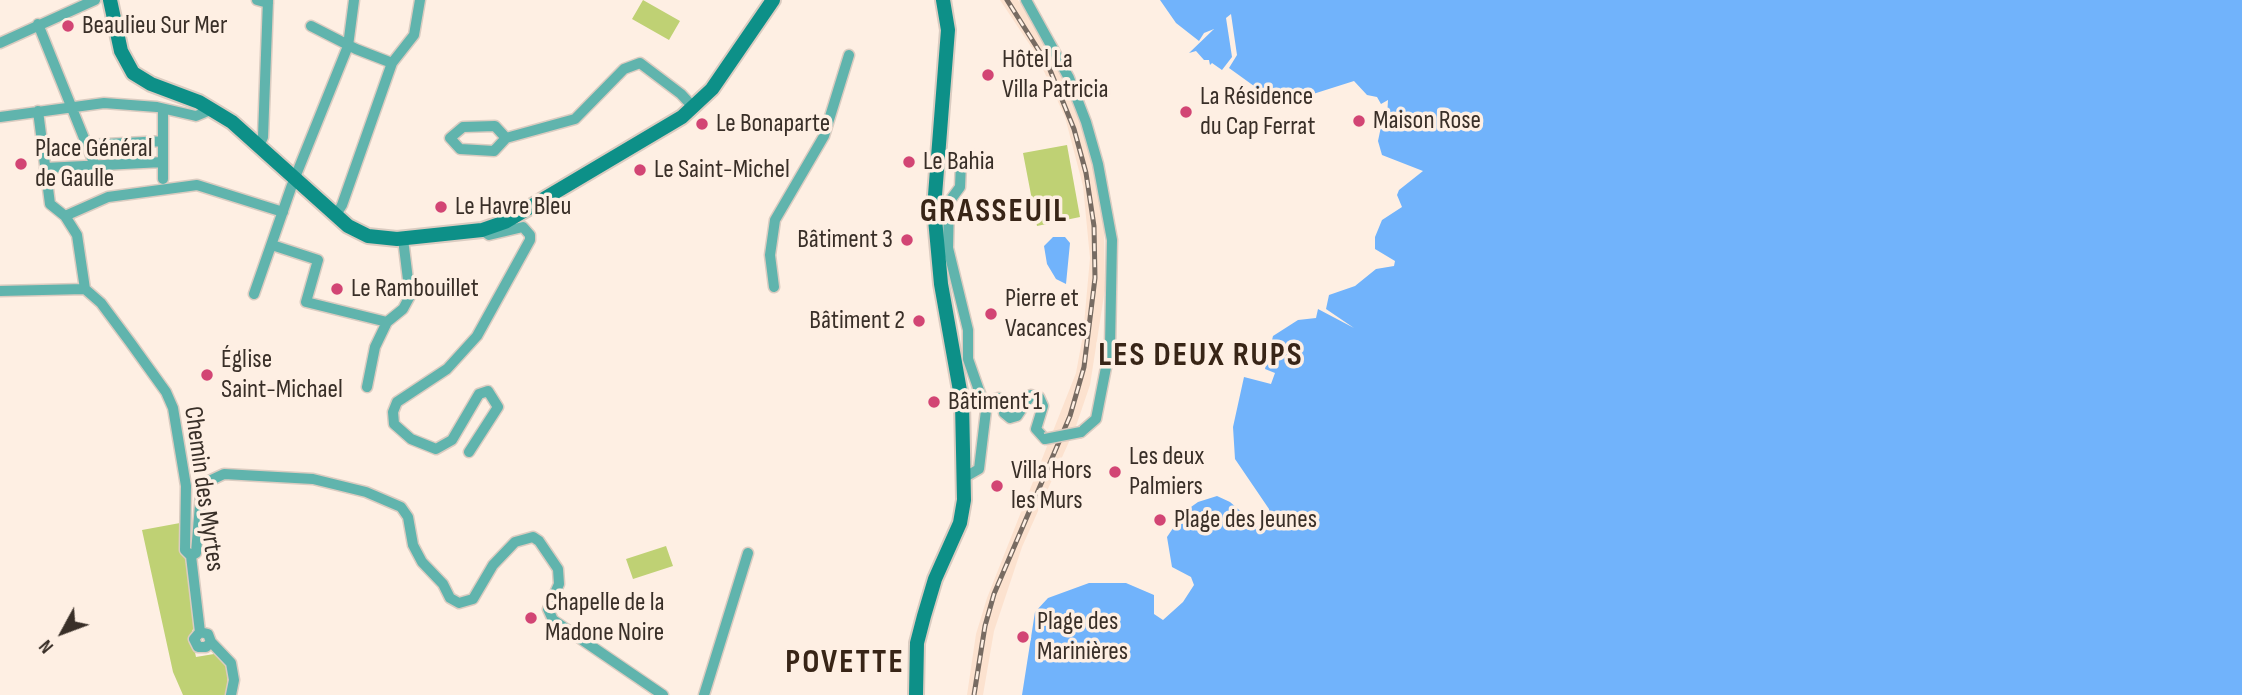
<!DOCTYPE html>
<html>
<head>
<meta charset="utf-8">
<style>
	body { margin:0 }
	#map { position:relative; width:2242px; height:695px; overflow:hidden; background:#feefe3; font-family:"Sofia Sans Condensed",sans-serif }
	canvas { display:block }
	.north { position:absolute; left:28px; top:597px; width:70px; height:70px; -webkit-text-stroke:5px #feefe3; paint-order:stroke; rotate:229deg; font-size:19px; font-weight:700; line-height:28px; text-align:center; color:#392f28 }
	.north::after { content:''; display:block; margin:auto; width:24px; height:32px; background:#392f28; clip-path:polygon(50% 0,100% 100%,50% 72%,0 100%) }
</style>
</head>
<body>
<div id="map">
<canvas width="2242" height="695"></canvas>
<div class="north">N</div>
</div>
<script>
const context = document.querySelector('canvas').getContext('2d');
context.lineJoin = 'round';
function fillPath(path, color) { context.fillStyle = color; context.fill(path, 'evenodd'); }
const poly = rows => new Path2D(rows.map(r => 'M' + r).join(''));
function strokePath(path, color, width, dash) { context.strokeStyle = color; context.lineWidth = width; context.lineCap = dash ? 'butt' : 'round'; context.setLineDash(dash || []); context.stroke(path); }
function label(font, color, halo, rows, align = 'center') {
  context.font = font + ' "Sofia Sans Condensed",sans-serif'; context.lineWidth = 7; context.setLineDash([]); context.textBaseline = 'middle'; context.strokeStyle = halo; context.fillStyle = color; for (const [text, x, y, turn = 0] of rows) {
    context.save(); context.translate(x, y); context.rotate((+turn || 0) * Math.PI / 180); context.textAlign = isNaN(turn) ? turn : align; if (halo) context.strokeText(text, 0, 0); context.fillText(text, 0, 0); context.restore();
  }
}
fillPath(poly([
	[1000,0,1018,0,1037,26,1055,59,1085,130,1094,165,1104,225,1105,289,1090,385,1076,426,1022,547,994,631,983,695,967,695,976,634,987,598,1076,373,1083,335,1090,258,1083,186,1065,117,1036,54]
]), '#fce2cf');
fillPath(poly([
	[643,0,680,21,669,40,632,19],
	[1067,145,1080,217,1037,226,1023,153],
	[180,523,195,624,191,634,196,657,214,654,227,663,228,695,183,695,173,672,142,530],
	[666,546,673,566,633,579,626,559]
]), '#bfd174');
fillPath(poly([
	[1160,0,2242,0,2242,695,1022,695,1035,612,1048,598,1089,583,1126,583,1154,595,1154,614,1163,620,1183,602,1194,585,1191,577,1172,567,1167,537,1184,512,1198,502,1217,496,1230,502,1261,529,1272,525,1269,509,1235,459,1233,427,1244,377,1271,384,1275,373,1265,369,1273,336,1298,320,1316,318,1318,309,1354,328,1326,309,1329,295,1355,286,1376,269,1394,266,1395,261,1375,249,1375,237,1382,220,1402,207,1397,195,1399,190,1423,171,1382,155,1378,141,1382,122,1387,117,1388,100,1381,104,1377,97,1367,95,1354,81,1313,94,1249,94,1254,86,1229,68,1237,55,1231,14,1226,18,1232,57,1222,70,1212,63,1210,65,1209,60,1204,60,1196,51,1189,53,1214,29,1204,33,1199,41,1176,23],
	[1053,237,1065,237,1070,243,1066,284,1056,279,1047,264,1044,246]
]), '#71b3fb');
const street = poly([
	[257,0,268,3],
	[1026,0,1069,78,1086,122,1098,164,1112,240,1110,347,1096,419,1081,432],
	[38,24,94,163],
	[311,26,356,49,392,63],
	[0,43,95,0],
	[163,110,163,179],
	[38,111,50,204,65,216,77,235,85,289,101,303,130,342,166,392,173,408,186,486,185,550,191,556,200,632],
	[0,117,104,103,157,107,196,116,213,109],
	[506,138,495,126,463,127,450,138,460,149,494,151,506,138,575,119,624,69,640,63,681,94,694,108],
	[260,144,263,137,268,0],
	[88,145,163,141],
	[961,163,960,187,949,202,948,248,968,330,968,359,982,399,987,402,979,469,965,477],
	[45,168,163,162],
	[336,215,342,205,392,63,414,35,420,0],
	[65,216,108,197,197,185,283,212],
	[272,245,318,260,306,302,387,322],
	[774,287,770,255,775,220,824,136,849,55],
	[0,291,85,289],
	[254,294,292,185,348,46,354,0],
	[367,387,375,347,387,322,403,309,410,296,403,239],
	[987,402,998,398,1003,402,1004,413,1010,418,1017,416,1031,395,1039,397,1043,406,1036,429,1045,439],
	[469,452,498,407,488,391,479,394,452,440,436,449,411,439,394,424,393,412,397,402,447,369,477,336,530,240,530,235,523,227,489,235,482,230],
	[191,556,196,553,201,493,209,481,224,474,313,479,366,492,401,507,408,517,413,545,422,562,443,584,450,598,459,603,473,599,493,565,515,542,533,537,539,541,558,569,559,584,548,609,553,620,663,695],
	[200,632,208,634,211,642,231,663,234,680,231,695],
	[200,632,194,639,198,647,206,647,211,642],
	[704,695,748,553]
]);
const secondary = poly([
	[110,0,121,51,133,73,151,84,199,102,232,122,348,226,368,236,397,239,482,230,505,222,682,117,712,89,773,0],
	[916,695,917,643,924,616,935,579,960,523,964,500,962,402,941,284,934,208,948,30,943,0]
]);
strokePath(street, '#dbccc1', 13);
strokePath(secondary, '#dbccc1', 18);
strokePath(street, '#60b4ad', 10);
strokePath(secondary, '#0d9088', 14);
const rail = poly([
	[974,695,985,626,994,594,1070,416,1084,367,1095,278,1094,226,1086,173,1074,129,1048,65,1007,0]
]);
strokePath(rail, '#776b62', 5);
strokePath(rail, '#feefe3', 2.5, [8]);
const streetBridge = poly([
	[1045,439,1081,432]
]);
strokePath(streetBridge, '#dbccc1', 13, []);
strokePath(streetBridge, '#60b4ad', 10);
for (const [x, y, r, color] of [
	[68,26,7,"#d24574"],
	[988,75,7,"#d24574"],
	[1186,112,7,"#d24574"],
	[1359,121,7,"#d24574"],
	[702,124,7,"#d24574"],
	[909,162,7,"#d24574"],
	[21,164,7,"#d24574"],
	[640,170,7,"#d24574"],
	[441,207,7,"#d24574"],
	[907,240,7,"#d24574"],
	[337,289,7,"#d24574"],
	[991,314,7,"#d24574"],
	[919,321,7,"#d24574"],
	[207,375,7,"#d24574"],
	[934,402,7,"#d24574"],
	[1115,472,7,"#d24574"],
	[997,486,7,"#d24574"],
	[1160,520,7,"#d24574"],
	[531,618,7,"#d24574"],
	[1023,637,7,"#d24574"]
]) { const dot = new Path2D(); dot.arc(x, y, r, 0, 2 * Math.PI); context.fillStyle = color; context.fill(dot); strokePath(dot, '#feefe3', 2.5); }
label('26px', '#392f28', '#feefe3', [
	["Beaulieu Sur Mer",82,26],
	["Hôtel La",1002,60],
	["Villa Patricia",1002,90],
	["La Résidence",1200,97],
	["du Cap Ferrat",1200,127],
	["Maison Rose",1373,121],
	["Le Bonaparte",716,124],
	["Place Général",35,149],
	["de Gaulle",35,179],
	["Le Bahia",923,162],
	["Le Saint-Michel",654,170],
	["Le Havre Bleu",455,207],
	["Bâtiment 3",893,240,"right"],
	["Le Rambouillet",351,289],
	["Pierre et",1005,299],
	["Vacances",1005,329],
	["Bâtiment 2",905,321,"right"],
	["Église",221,360],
	["Saint-Michael",221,390],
	["Bâtiment 1",948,402],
	["Les deux",1129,457],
	["Palmiers",1129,487],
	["Villa Hors",1011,471],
	["les Murs",1011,501],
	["Plage des Jeunes",1174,520],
	["Chapelle de la",545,603],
	["Madone Noire",545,633],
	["Plage des",1037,622],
	["Marinières",1037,652]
], 'left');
label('26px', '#392f28', '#feefe3', [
	["Chemin des Myrtes",203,489,82]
]);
context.letterSpacing = '2px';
label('bold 33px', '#382517', '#feefe3', [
	["GRASSEUIL",994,213],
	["LES DEUX RUPS",1201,357],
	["POVETTE",845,664]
]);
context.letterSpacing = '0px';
</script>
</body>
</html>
